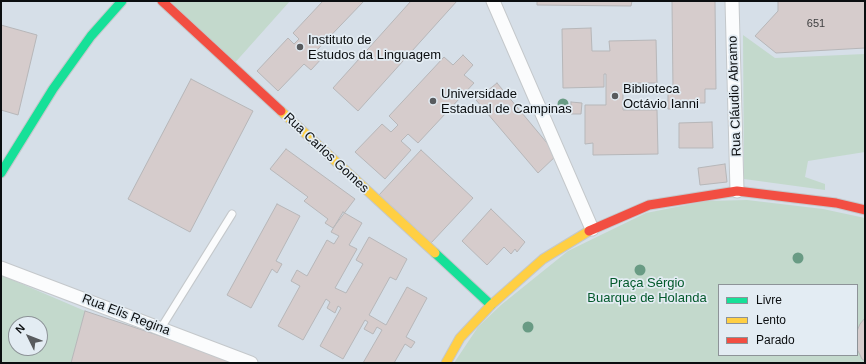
<!DOCTYPE html>
<html>
<head>
<meta charset="utf-8">
<style>
	body { margin:0 }
	#map { position:relative; width:866px; height:364px; overflow:hidden; background:#e6ebf0; font-family:Arial,sans-serif }
	canvas { display:block }
	.frame { position:absolute; inset:0; border:2px solid #0b0e10; pointer-events:none }
	.legend { position:absolute; left:718px; top:284px; width:140px; height:72px; box-sizing:border-box; background:#e3ecf3; border:1px solid #8d9398; margin:0; padding:5px 7px; list-style:none; font-size:12px; color:#0b0e10 }
	.legend li { display:flex; align-items:center; gap:8px; height:20px }
	.legend b { width:20px; border:1px solid #8d9398 }
	.north { position:absolute; left:8px; top:316px; width:40px; height:40px; box-sizing:border-box; background:#e3ecf3; border:1px solid #8d9398; border-radius:50%; rotate:313deg; font-size:11px; font-weight:700; line-height:16px; text-align:center; color:#0b0e10 }
	.north::after { content:''; display:block; margin:auto; width:14px; height:18px; background:#585b5e; clip-path:polygon(50% 0,100% 100%,50% 72%,0 100%) }
</style>
</head>
<body>
<div id="map">
<canvas width="866" height="364"></canvas>
<div class="frame"></div>
<ul class="legend">
<li><b style="height:5px;background:#16e098"></b>Livre</li>
<li><b style="height:5px;background:#ffcf43"></b>Lento</li>
<li><b style="height:5px;background:#f24e42"></b>Parado</li>
</ul>
<div class="north">N</div>
</div>
<script>
const context = document.querySelector('canvas').getContext('2d');
context.lineJoin = 'round';
function fillPath(path, color) { context.fillStyle = color; context.fill(path, 'evenodd'); }
const poly = rows => new Path2D(rows.map(r => 'M' + r).join(''));
function strokePath(path, color, width, dash) { context.strokeStyle = color; context.lineWidth = width; context.lineCap = dash ? 'butt' : 'round'; context.setLineDash(dash || []); context.stroke(path); }
function label(font, color, halo, rows, align = 'center') {
  context.font = font + ' Arial,sans-serif'; context.lineWidth = 3.5; context.setLineDash([]); context.textBaseline = 'middle'; context.strokeStyle = halo; context.fillStyle = color; for (const [text, x, y, turn = 0] of rows) {
    context.save(); context.translate(x, y); context.rotate((+turn || 0) * Math.PI / 180); context.textAlign = isNaN(turn) ? turn : align; if (halo) context.strokeText(text, 0, 0); context.fillText(text, 0, 0); context.restore();
  }
}
fillPath(poly([
	[1,1,865,1,865,218,454,363,1,363],
	[16,324,40,324,40,348,16,348]
]), '#d6dfe8');
fillPath(poly([
	[162,1,290,1,232,66],
	[743,35,775,58,865,54,865,152,808,161,805,177,825,184,825,190,744,179],
	[747,200,823,209,865,218,865,363,454,363,478,327,501,305,568,251,646,213,707,201],
	[719,285,857,285,857,355,719,355],
	[1,275,85,311,71,363,1,363],
	[16,324,40,324,40,348,16,348]
]), '#c3d9cc');
const building = poly([
	[323,1,364,1,316,51,323,57,311,70,304,64,278,91,257,71,288,38,294,44,299,39,293,33,323,1],
	[411,1,457,1,358,111,333,88,411,1],
	[537,1,632,1,631,6,537,5,537,1],
	[672,1,715,1,716,89,705,89,705,103,696,103,696,108,668,109,668,89,673,89,672,1],
	[778,1,865,1,865,48,776,53,755,36,778,11,778,1],
	[1,25,37,35,18,115,1,110,1,25],
	[591,28,592,51,610,51,609,41,656,40,657,83,623,83,623,110,657,110,658,154,593,155,593,143,585,144,585,105,606,105,606,74,604,74,604,87,563,88,562,29,591,28],
	[463,55,473,65,464,75,474,83,418,143,408,134,401,141,411,150,385,179,355,152,382,124,391,132,398,125,389,116,444,57,453,65,463,55],
	[191,79,253,111,190,232,128,199,191,79],
	[497,83,557,155,538,173,476,100,497,83],
	[571,102,582,103,581,114,571,114,571,102],
	[712,122,713,148,679,148,679,123,712,122],
	[286,149,355,199,333,228,325,223,328,219,304,201,308,197,270,169,286,149],
	[421,150,473,198,431,243,379,195,421,150],
	[725,164,727,182,700,185,698,168,725,164],
	[277,204,300,216,276,261,282,264,277,273,272,269,251,308,227,295,277,204],
	[491,209,525,242,517,252,515,249,511,254,504,247,487,265,462,241,491,209],
	[343,212,362,223,349,245,357,249,335,288,346,293,363,264,356,260,369,237,407,259,396,280,390,277,369,315,386,325,407,287,427,298,406,337,415,342,411,348,405,344,394,363,363,363,382,330,377,327,373,334,364,329,368,322,365,320,343,359,320,346,341,308,338,306,335,313,327,308,330,302,326,299,303,340,278,326,300,286,291,281,297,270,307,276,327,240,334,244,339,236,331,232,343,212],
	[85,311,242,363,71,363,85,311],
	[865,318,865,361,862,359,857,349,857,331,860,324,865,318]
]);
fillPath(building, '#d6cccc');
strokePath(building, '#b7b7b9', 1);
const lane = poly([
	[161,328,232,214]
]);
const street = poly([
	[493,1,592,229],
	[732,1,737,191],
	[1,268,251,363]
]);
const fast = poly([
	[1,173,53,89,91,36,122,1],
	[435,253,491,305]
]);
const slow = poly([
	[281,111,435,253],
	[446,363,460,338,491,305,543,259,589,231]
]);
const jam = poly([
	[162,1,281,111],
	[589,231,649,205,737,191,836,203,865,210]
]);
strokePath(lane, '#c4c8cb', 9);
strokePath(street, '#c4c8cb', 15);
strokePath(fast, '#c4c8cb', 11);
strokePath(slow, '#c4c8cb', 11);
strokePath(jam, '#c4c8cb', 11);
strokePath(lane, '#fbfcfd', 7);
strokePath(street, '#fbfcfd', 13);
strokePath(fast, '#16e098', 9);
strokePath(slow, '#ffcf43', 9);
strokePath(jam, '#f24e42', 9);
context.fillStyle = '#699b84';
for (const [x, y] of [
	[563,104],
	[798,258],
	[640,270],
	[528,327]
]) { context.beginPath(); context.arc(x, y, 5.5, 0, 2 * Math.PI); context.fill(); }
for (const [x, y, r, color] of [
	[300,47,4,"#585b5e"],
	[615,96,4,"#585b5e"],
	[433,101,4,"#585b5e"]
]) { const dot = new Path2D(); dot.arc(x, y, r, 0, 2 * Math.PI); context.fillStyle = color; context.fill(dot); strokePath(dot, '#e3ecf3', 1.5); }
label('11px', '#3e3e3f', null, [
	["651",816,24]
]);
label('13px', '#0b0e10', '#e3ecf3', [
	["Instituto de",308,40],
	["Estudos da Linguagem",308,55],
	["Biblioteca",623,89],
	["Octávio Ianni",623,104],
	["Universidade",441,94],
	["Estadual de Campinas",441,109]
], 'left');
label('13px', '#0b0e10', '#e3ecf3', [
	["Rua Cláudio Abramo",735,96,-92],
	["Rua Carlos Gomes",326,153,43],
	["Rua Elis Regina",126,315,21]
]);
label('13px', '#03592b', '#e3ecf3', [
	["Praça Sérgio",647,283],
	["Buarque de Holanda",647,298]
]);
</script>
</body>
</html>
